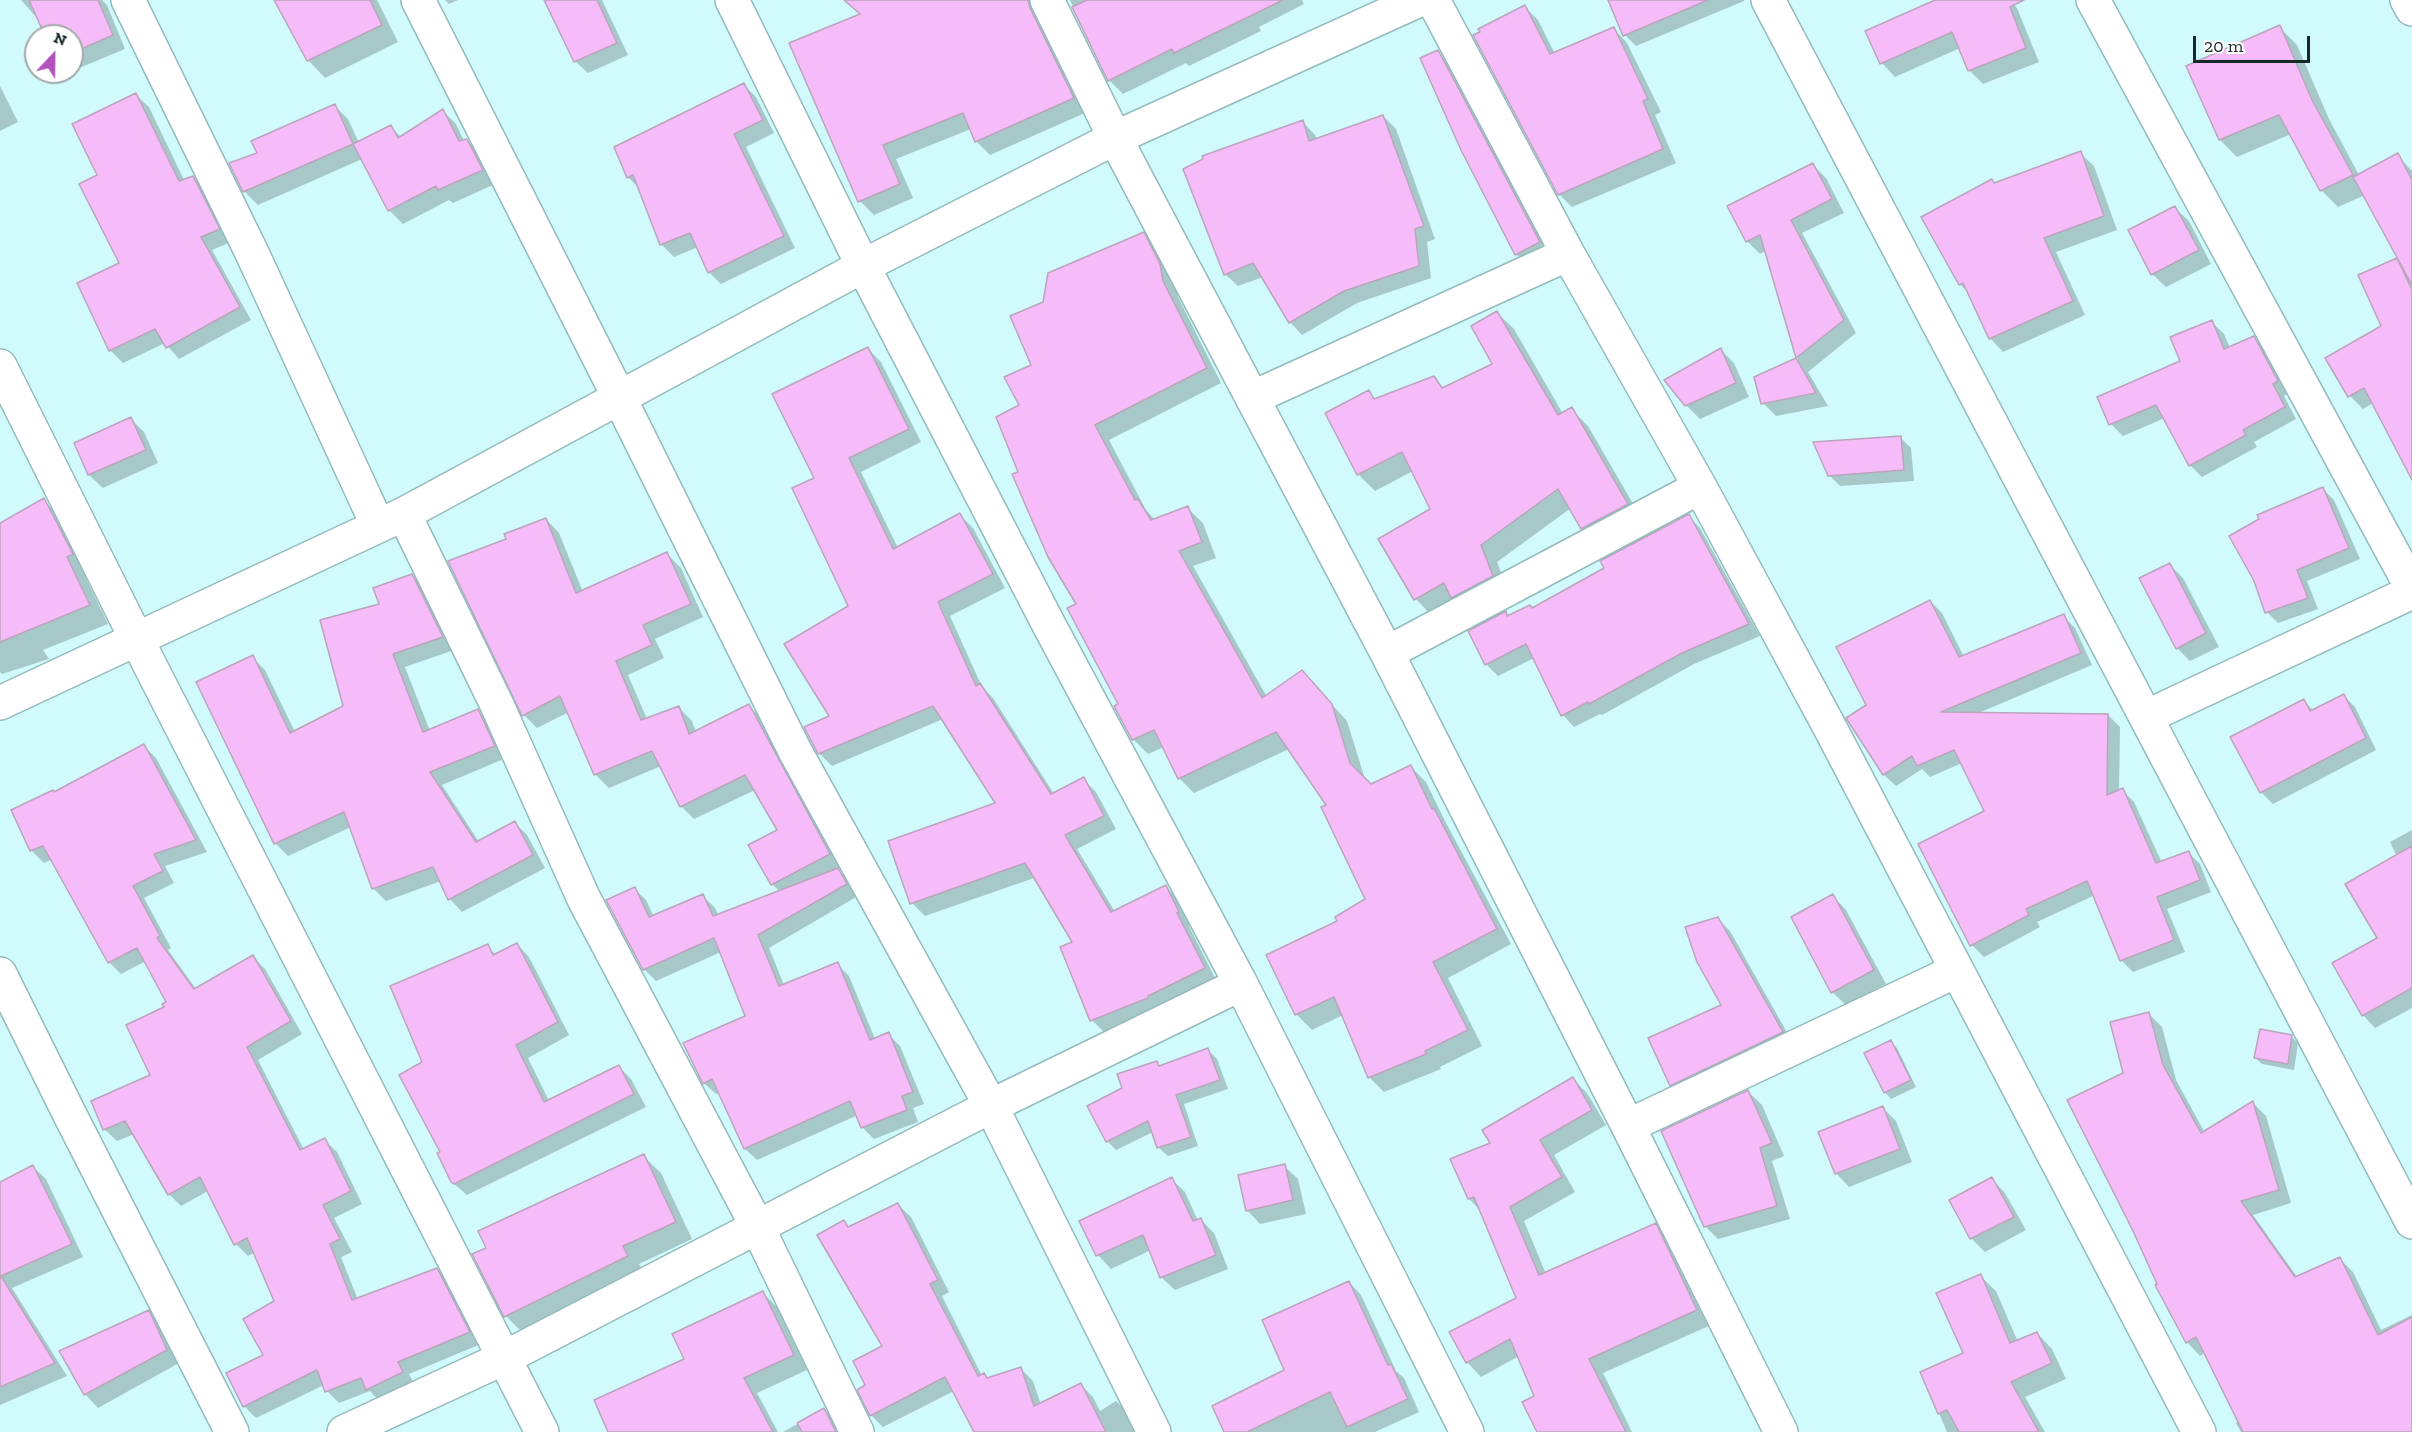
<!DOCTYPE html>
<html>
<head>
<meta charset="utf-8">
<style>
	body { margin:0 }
	#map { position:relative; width:2412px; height:1432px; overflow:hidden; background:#d1fafc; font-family:"Zilla Slab",serif }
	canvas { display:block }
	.north { position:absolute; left:24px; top:24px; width:60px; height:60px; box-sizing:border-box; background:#fff; border:2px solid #a3a9a9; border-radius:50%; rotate:22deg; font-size:16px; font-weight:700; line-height:24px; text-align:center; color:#182829 }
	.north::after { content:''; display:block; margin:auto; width:21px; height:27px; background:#b252bb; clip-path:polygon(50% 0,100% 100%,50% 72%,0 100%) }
	.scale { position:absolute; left:2193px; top:36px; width:117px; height:27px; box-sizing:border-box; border:3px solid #182829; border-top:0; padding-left:8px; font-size:18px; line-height:21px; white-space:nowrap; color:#182829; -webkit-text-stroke:4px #fff; paint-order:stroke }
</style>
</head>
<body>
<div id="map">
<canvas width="2412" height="1432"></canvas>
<div class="north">N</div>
<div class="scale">20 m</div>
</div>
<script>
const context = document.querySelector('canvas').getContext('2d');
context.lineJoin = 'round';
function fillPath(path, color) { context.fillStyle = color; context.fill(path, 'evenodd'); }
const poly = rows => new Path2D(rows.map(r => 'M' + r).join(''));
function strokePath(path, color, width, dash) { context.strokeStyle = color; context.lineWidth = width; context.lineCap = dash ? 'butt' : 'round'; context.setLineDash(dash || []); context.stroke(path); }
fillPath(poly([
	[21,0,102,0,107,5,125,49,72,71,72,36,46,36,37,18],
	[275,0,377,0,398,42,325,78,308,60],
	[445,0,458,0,449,4],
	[545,0,602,0,628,55,588,73,576,62],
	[845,0,1049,0,1087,112,990,155,976,141,971,129,896,159,913,198,874,215,860,201,861,15],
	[1070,0,1302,0,1304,4,1259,27,1261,31,1189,66,1186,63,1123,94,1109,80],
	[1609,0,1744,0,1744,1,1636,46,1625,35],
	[1933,0,2009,0,2017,8,2039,62,1983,84,1969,70,1960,48,1895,77,1882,63,1934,2],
	[1525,7,1538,20,1555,54,1614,29,1627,43,1661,112,1655,115,1676,163,1572,207,1559,194],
	[2279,27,2297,45,2329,119,2359,175,2397,155,2412,171,2412,459,2373,403,2363,409,2350,396,2383,327,2360,276,2399,258,2365,195,2338,207,2321,190,2291,134,2237,157,2220,140],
	[1438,52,1450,64,1551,254,1528,266,1516,254],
	[744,85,756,97,774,133,746,147,795,248,721,284,709,272,698,247,674,257,661,244,641,190,628,177],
	[0,86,18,122,0,131],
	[136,95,149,107,184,180,193,177,206,190,231,242,212,250,251,320,179,359,165,343,123,363,110,350,79,284,121,264,99,176],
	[335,106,348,119,359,143,391,127,402,138,443,111,456,124,464,141,467,140,480,154,495,184,453,203,449,200,403,224,389,210,362,159,258,205,244,191,259,154],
	[1383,116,1396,129,1435,239,1427,242,1431,278,1357,303,1302,335,1290,322,1263,277,1238,286,1225,274,1303,122,1315,135,1317,140],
	[2080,153,2094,166,2117,230,2056,252,2085,315,2003,352,1990,338,1970,294,1960,284,1923,217,1995,184],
	[1813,165,1826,178,1844,213,1802,233,1856,333,1808,372,1828,406,1776,416,1763,403,1756,378,1798,359,1766,251,1760,254,1747,241],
	[2175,208,2189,221,2211,264,2166,287,2152,274],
	[1143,234,1159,250,1175,280,1178,297,1221,383,1109,440,1146,510,1155,520,1187,508,1203,523,1216,558,1193,566,1267,697,1302,672,1347,721,1365,779,1371,785,1411,767,1426,782,1445,821,1511,944,1448,978,1482,1046,1440,1067,1441,1069,1384,1092,1369,1077,1343,1015,1312,1030,1296,1014,1339,922,1367,900,1328,806,1289,749,1194,793,1179,778,1164,747,1148,754,1133,739,1020,472,1022,406,1033,366,1044,303],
	[1497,313,1514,329,1563,414,1571,409,1588,426,1643,521,1599,545,1583,528,1571,508,1497,562,1509,593,1432,616,1416,599,1380,540,1432,509,1413,471,1375,491,1358,474,1369,392,1376,400,1433,378,1444,389,1495,364],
	[2211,321,2224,334,2230,348,2253,337,2266,350,2289,393,2284,396,2296,419,2254,442,2257,447,2202,477,2190,465,2165,418,2123,436,2111,424,2182,362],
	[868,349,881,362,921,442,861,472,898,548,960,515,973,528,1005,588,950,616,982,687,993,698,1054,794,1083,779,1096,792,1116,829,1077,849,1115,912,1166,887,1179,900,1191,925,1189,926,1217,982,1105,1033,1092,1020,1062,948,1074,943,1034,878,925,916,912,903,890,842,997,804,943,719,832,766,819,753,831,717,850,607,816,479],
	[1721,350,1734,363,1749,397,1700,419,1686,405],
	[131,419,144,432,158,463,103,488,89,475,76,444],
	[1900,437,1911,448,1914,481,1840,486,1829,475],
	[2323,489,2334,500,2360,559,2307,581,2318,609,2278,623,2267,612],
	[43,500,62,518,91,573,85,576,108,624,43,650,49,659,2,674,0,672,0,525],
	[1688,516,1700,528,1760,636,1694,664,1602,715,1600,714,1574,727,1563,715,1534,658,1498,676,1486,664,1505,613,1509,616,1533,609,1606,569],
	[546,519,559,533,583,592,667,554,681,568,703,617,655,639,664,658,628,675,647,719,679,708,692,721,696,732,749,706,763,720,843,867,838,870,850,882,858,896,769,948,784,985,837,964,849,976,875,1039,888,1034,900,1046,924,1104,913,1108,918,1122,874,1139,862,1127,858,1115,757,1160,745,1149,720,1093,716,1094,704,1083,747,1017,721,952,656,981,644,969,634,888,646,900,654,917,703,896,715,908,719,916,780,892,772,884,779,830,755,790,694,819,681,806,661,766,609,788,595,774,569,712,537,728,524,715,508,540],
	[2170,565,2183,578,2219,647,2190,661,2177,648],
	[412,575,425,588,454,650,405,667,430,731,478,711,491,724,506,758,442,785,479,842,515,823,527,835,545,868,462,912,450,899,441,881,386,901,373,888,351,827,288,856,275,843,252,657,265,670,295,732,345,706,381,605],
	[1930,601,1942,613,1964,657,2063,616,2075,628,2092,665,1976,714,2108,715,2120,727,2119,792,2122,790,2134,802,2162,863,2188,852,2200,864,2211,892,2167,909,2185,952,2133,972,2121,960,2095,895,2037,922,2040,927,1984,957,1972,945,1920,844,1986,811,1962,763,1930,777,1922,769,1896,786,1884,775,1848,718,1868,706],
	[2343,695,2355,707,2376,750,2273,804,2261,792,2304,701,2314,711],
	[144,746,156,758,207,852,165,866,174,883,144,898,171,948,168,950,196,989,253,957,265,969,302,1034,258,1060,304,1150,324,1140,337,1152,362,1204,334,1218,352,1252,341,1257,358,1300,437,1270,449,1282,481,1344,409,1374,414,1384,379,1401,370,1391,339,1403,327,1391,324,1385,256,1418,244,1406,265,1356,276,1302,255,1252,248,1256,236,1244,208,1191,181,1206,169,1194,134,1134,117,1141,104,1129,152,1076,168,1003,146,961,121,974,109,962,52,859,44,863,32,851,13,810,55,793],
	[2412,830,2412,1008,2375,1028,2363,1015,2397,856,2390,842],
	[1833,896,1846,910,1886,984,1846,1005,1832,992],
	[1718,919,1730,931,1794,1045,1683,1097,1671,1085,1724,1006],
	[517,944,529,957,569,1035,528,1058,549,1101,618,1066,631,1079,646,1107,467,1195,452,1182,442,1152,424,1062,487,946,496,955],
	[2148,1013,2162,1027,2176,1080,2205,1133,2253,1103,2266,1116,2291,1203,2253,1215,2298,1278,2340,1259,2353,1272,2381,1330,2412,1315,2412,1432,2241,1432,2236,1423,2239,1421,2206,1352,2200,1356,2187,1342,2159,1285,2125,1074],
	[2291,1036,2298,1043,2294,1070,2262,1064,2256,1058],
	[1891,1042,1897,1048,1916,1087,1891,1099,1885,1092],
	[1208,1050,1217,1059,1228,1089,1184,1104,1198,1146,1168,1156,1159,1148,1153,1132,1116,1150,1107,1141,1089,1107,1124,1089,1157,1063,1161,1067],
	[1573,1079,1587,1093,1606,1125,1554,1155,1575,1192,1524,1221,1546,1274,1655,1225,1670,1240,1711,1325,1603,1373,1632,1432,1539,1432,1536,1396,1519,1356,1481,1377,1467,1362,1517,1298,1481,1211,1469,1199,1492,1143],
	[1748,1092,1762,1105,1784,1156,1772,1161,1790,1219,1718,1239,1705,1226],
	[1883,1108,1896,1121,1912,1162,1849,1187,1836,1173],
	[643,1156,661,1173,692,1239,639,1264,644,1273,523,1333,506,1316,488,1249],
	[1284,1166,1298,1179,1306,1214,1260,1224,1247,1210],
	[33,1167,46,1179,83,1257,12,1288,67,1376,0,1405,0,1183],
	[1171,1179,1185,1192,1198,1221,1201,1220,1214,1233,1228,1269,1175,1290,1161,1277,1151,1250,1111,1269,1098,1255,1081,1222],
	[1992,1179,2005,1193,2026,1230,1985,1252,1972,1239,1951,1201],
	[898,1205,911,1217,949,1292,942,1296,982,1376,988,1379,1021,1369,1033,1381,1041,1405,1081,1385,1093,1397,1100,1411,1116,1401,1129,1413,1138,1432,977,1432,954,1391,883,1427,871,1415,867,1386,885,1346,843,1221,850,1228],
	[1980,1276,1996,1291,2018,1342,2037,1333,2052,1349,2066,1379,2025,1397,2045,1432,1947,1432,1922,1373,1965,1354],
	[1349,1282,1361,1295,1396,1371,1404,1378,1419,1412,1375,1432,1226,1432,1286,1371],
	[763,1293,777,1307,807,1370,757,1393,778,1432,610,1432,686,1360],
	[148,1312,162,1326,179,1363,98,1408,85,1394],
	[824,1409,838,1424,842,1432,783,1432]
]), '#0003');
const building = poly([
	[29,0,98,0,113,35,72,53,72,36,45,36,29,0],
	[274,0,370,0,382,25,307,61,274,0],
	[544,0,597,0,617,43,574,62,544,0],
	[844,0,1028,0,1030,8,1074,98,975,142,963,113,883,145,900,184,858,202,789,43,860,14,844,0],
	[1087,0,1283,0,1174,53,1172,49,1108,81,1072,7,1087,0],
	[1608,0,1708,0,1623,36,1608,0],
	[1935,0,2024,0,2010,7,2026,48,1968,71,1952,32,1880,64,1865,31,1935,0],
	[1525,5,1550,54,1614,27,1648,99,1643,101,1663,149,1558,195,1473,35,1480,32,1478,29,1525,5],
	[2280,25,2312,100,2353,175,2320,191,2279,115,2219,140,2186,66,2280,25],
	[1438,50,1540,242,1515,255,1461,150,1420,58,1438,50],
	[744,83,763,120,734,134,784,236,708,273,690,233,660,245,633,175,627,178,614,147,744,83],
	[136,93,179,181,193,176,220,229,201,237,240,307,166,348,155,329,109,351,77,283,119,263,79,184,97,175,72,124,136,93],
	[335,104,353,144,243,192,229,163,257,153,251,141,335,104],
	[443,109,459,141,467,139,483,170,438,190,436,186,388,211,353,144,391,125,398,138,443,109],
	[1383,115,1424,226,1415,229,1419,266,1344,291,1289,323,1253,263,1224,275,1183,169,1203,159,1202,156,1303,120,1309,141,1383,115],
	[2081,151,2104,216,2044,238,2073,301,1989,339,1963,283,1959,285,1921,217,1992,179,1994,183,2081,151],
	[2398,153,2412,180,2412,285,2353,177,2398,153],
	[1813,163,1832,199,1791,220,1844,320,1796,358,1760,235,1746,242,1727,206,1813,163],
	[2175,206,2199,250,2151,275,2128,230,2175,206],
	[1144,232,1160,264,1163,281,1207,368,1095,425,1135,500,1138,499,1151,520,1188,506,1202,542,1179,551,1262,698,1302,670,1332,704,1350,763,1371,784,1411,765,1432,809,1434,808,1497,929,1433,962,1468,1030,1425,1051,1426,1054,1368,1078,1334,997,1295,1015,1266,955,1337,921,1335,917,1365,899,1321,807,1326,805,1276,732,1178,779,1154,730,1132,740,1114,706,1118,704,1067,608,1076,604,1048,557,1012,474,1018,472,996,417,1019,405,1004,377,1031,365,1010,316,1043,302,1048,273,1144,232],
	[2397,258,2412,290,2412,480,2364,388,2348,397,2325,358,2381,326,2358,275,2397,258],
	[1497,311,1558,415,1572,407,1628,504,1581,529,1558,489,1481,545,1493,576,1451,598,1444,583,1414,600,1378,539,1430,509,1402,452,1357,475,1325,413,1369,390,1374,399,1434,376,1442,388,1492,364,1471,326,1497,311],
	[2212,320,2224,349,2254,336,2278,381,2273,384,2285,407,2243,430,2246,435,2189,466,2156,405,2109,425,2097,397,2180,361,2170,337,2212,320],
	[868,347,909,429,849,458,893,549,960,513,993,574,938,602,976,686,980,683,1051,794,1084,777,1104,816,1065,835,1111,912,1166,885,1179,912,1177,913,1205,968,1148,996,1148,998,1090,1021,1060,947,1072,942,1025,863,910,904,888,841,995,803,933,706,818,754,804,727,829,716,784,644,848,606,792,488,814,478,772,394,868,347],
	[1721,348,1736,383,1685,406,1664,380,1721,348],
	[1796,358,1816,393,1761,404,1754,377,1796,358],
	[131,417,146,450,88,475,74,443,131,417],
	[1901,436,1904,470,1828,476,1813,442,1901,436],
	[2323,487,2349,548,2297,570,2308,598,2265,613,2254,581,2229,536,2259,519,2257,515,2323,487],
	[44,498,73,554,67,557,90,605,0,642,0,523,44,498],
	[1689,514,1749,624,1682,653,1589,704,1588,702,1561,716,1526,644,1485,665,1468,631,1506,611,1507,616,1530,605,1532,608,1604,568,1600,561,1689,514],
	[546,518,576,593,667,552,691,604,643,625,652,645,616,661,641,720,679,706,689,734,749,704,830,854,771,885,748,845,777,830,745,775,680,807,652,751,594,775,560,696,522,716,448,561,506,539,504,534,546,518],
	[2170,563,2206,633,2176,649,2139,578,2170,563],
	[412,574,443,637,393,654,423,732,478,709,495,746,430,772,476,842,515,821,533,855,448,900,433,867,372,889,344,812,274,844,196,682,253,655,290,733,343,706,320,620,379,604,373,588,412,574],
	[1930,600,1959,657,2064,614,2081,653,1941,712,2108,714,2107,795,2123,788,2156,863,2189,851,2200,880,2157,897,2174,940,2120,961,2087,881,2026,909,2029,915,1970,946,1918,844,1984,811,1954,750,1917,766,1912,756,1883,775,1846,718,1866,705,1836,647,1930,600],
	[2344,694,2366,738,2260,793,2230,737,2304,699,2310,711,2344,694],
	[144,744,196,840,154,854,163,871,133,886,160,936,157,938,194,989,253,955,291,1021,247,1047,300,1150,325,1138,351,1191,323,1205,340,1239,330,1244,352,1300,437,1268,470,1332,398,1362,403,1372,366,1390,361,1378,325,1392,317,1370,243,1407,226,1373,263,1355,243,1319,274,1301,247,1238,234,1245,200,1177,168,1195,125,1121,103,1130,91,1101,150,1075,126,1025,164,1007,162,1004,166,1002,137,948,108,963,43,846,30,851,11,810,53,790,54,792,144,744],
	[2412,846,2412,988,2362,1016,2332,963,2377,938,2345,884,2412,846],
	[838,868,847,884,758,935,779,986,838,962,870,1040,889,1032,913,1092,902,1096,907,1110,861,1128,850,1101,744,1149,712,1079,703,1084,683,1043,745,1016,714,938,643,970,606,900,635,887,649,917,703,894,713,916,838,868],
	[1833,894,1874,970,1831,993,1791,917,1833,894],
	[1718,917,1783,1032,1670,1086,1648,1038,1721,1005,1697,962,1685,927,1718,917],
	[517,943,558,1022,516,1045,544,1102,619,1065,634,1094,454,1184,451,1182,437,1153,440,1152,399,1075,422,1062,390,986,488,944,493,955,517,943],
	[2149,1012,2163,1065,2201,1133,2253,1101,2279,1190,2241,1201,2295,1277,2340,1257,2378,1335,2412,1317,2412,1432,2243,1432,2196,1337,2186,1343,2155,1285,2157,1284,2133,1231,2067,1100,2123,1073,2110,1022,2149,1012],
	[2260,1029,2292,1035,2288,1064,2254,1058,2260,1029],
	[1891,1040,1911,1080,1884,1093,1864,1053,1891,1040],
	[1208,1048,1220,1080,1176,1095,1191,1137,1157,1148,1148,1121,1106,1142,1087,1106,1122,1088,1117,1074,1157,1061,1159,1066,1208,1048],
	[1573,1077,1592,1110,1540,1140,1562,1177,1510,1207,1539,1275,1656,1223,1697,1310,1589,1359,1626,1432,1537,1432,1522,1402,1534,1396,1510,1339,1466,1363,1449,1332,1516,1298,1474,1197,1468,1199,1450,1159,1490,1143,1482,1130,1573,1077],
	[1748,1090,1772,1143,1760,1148,1777,1206,1704,1227,1661,1131,1748,1090],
	[1883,1106,1900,1149,1835,1174,1818,1132,1883,1106],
	[644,1154,676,1222,623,1246,628,1256,504,1317,472,1254,486,1248,478,1231,644,1154],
	[1285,1164,1293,1200,1246,1211,1238,1175,1285,1164],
	[33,1165,72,1244,1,1276,55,1363,0,1387,0,1182,33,1165],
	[1172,1177,1193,1221,1201,1218,1216,1255,1160,1278,1143,1235,1096,1256,1079,1221,1172,1177],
	[1992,1177,2014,1217,1970,1239,1949,1200,1992,1177],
	[898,1203,938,1280,930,1284,978,1376,984,1373,987,1378,1021,1367,1034,1406,1081,1383,1106,1432,974,1432,945,1377,870,1416,857,1390,865,1385,853,1361,882,1346,817,1235,844,1220,848,1227,898,1203],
	[1981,1274,2010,1343,2037,1332,2052,1363,2011,1382,2039,1432,1959,1432,1947,1410,1938,1414,1920,1372,1963,1353,1936,1293,1981,1274],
	[1349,1281,1388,1365,1391,1364,1408,1399,1347,1427,1330,1392,1247,1432,1224,1432,1212,1406,1284,1370,1262,1320,1349,1281],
	[763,1291,794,1355,744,1378,773,1432,608,1432,594,1400,684,1359,672,1334,763,1291],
	[149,1310,167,1350,84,1395,59,1351,149,1310],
	[824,1408,836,1432,802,1432,797,1423,824,1408]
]);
fillPath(building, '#f6bcf9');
strokePath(building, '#bba4bc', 1.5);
const street = poly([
	[128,0,252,253,378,526],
	[418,0,619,397,795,751,991,1106,1154,1432],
	[732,0,863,266,1049,625,1241,984,1467,1432],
	[1047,0,1115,138,1387,653,1628,1126,1781,1432],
	[1433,0,1568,254,1700,487,1828,724,2199,1432],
	[1768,0,2412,1222],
	[2093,0,2412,588],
	[2407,0,2412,9],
	[0,366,136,638,542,1432],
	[1252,398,1568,254],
	[404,514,497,705,584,899,757,1226,857,1432],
	[1387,653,1700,487],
	[0,703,404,514,863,266,1115,138,1419,0],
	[2146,717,2412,592],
	[0,974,69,1113,232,1432],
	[1628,1126,1956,971],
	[344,1432,504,1358,991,1106,1241,984]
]);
strokePath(street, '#93bbbd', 36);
strokePath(street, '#fff', 33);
</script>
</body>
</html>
